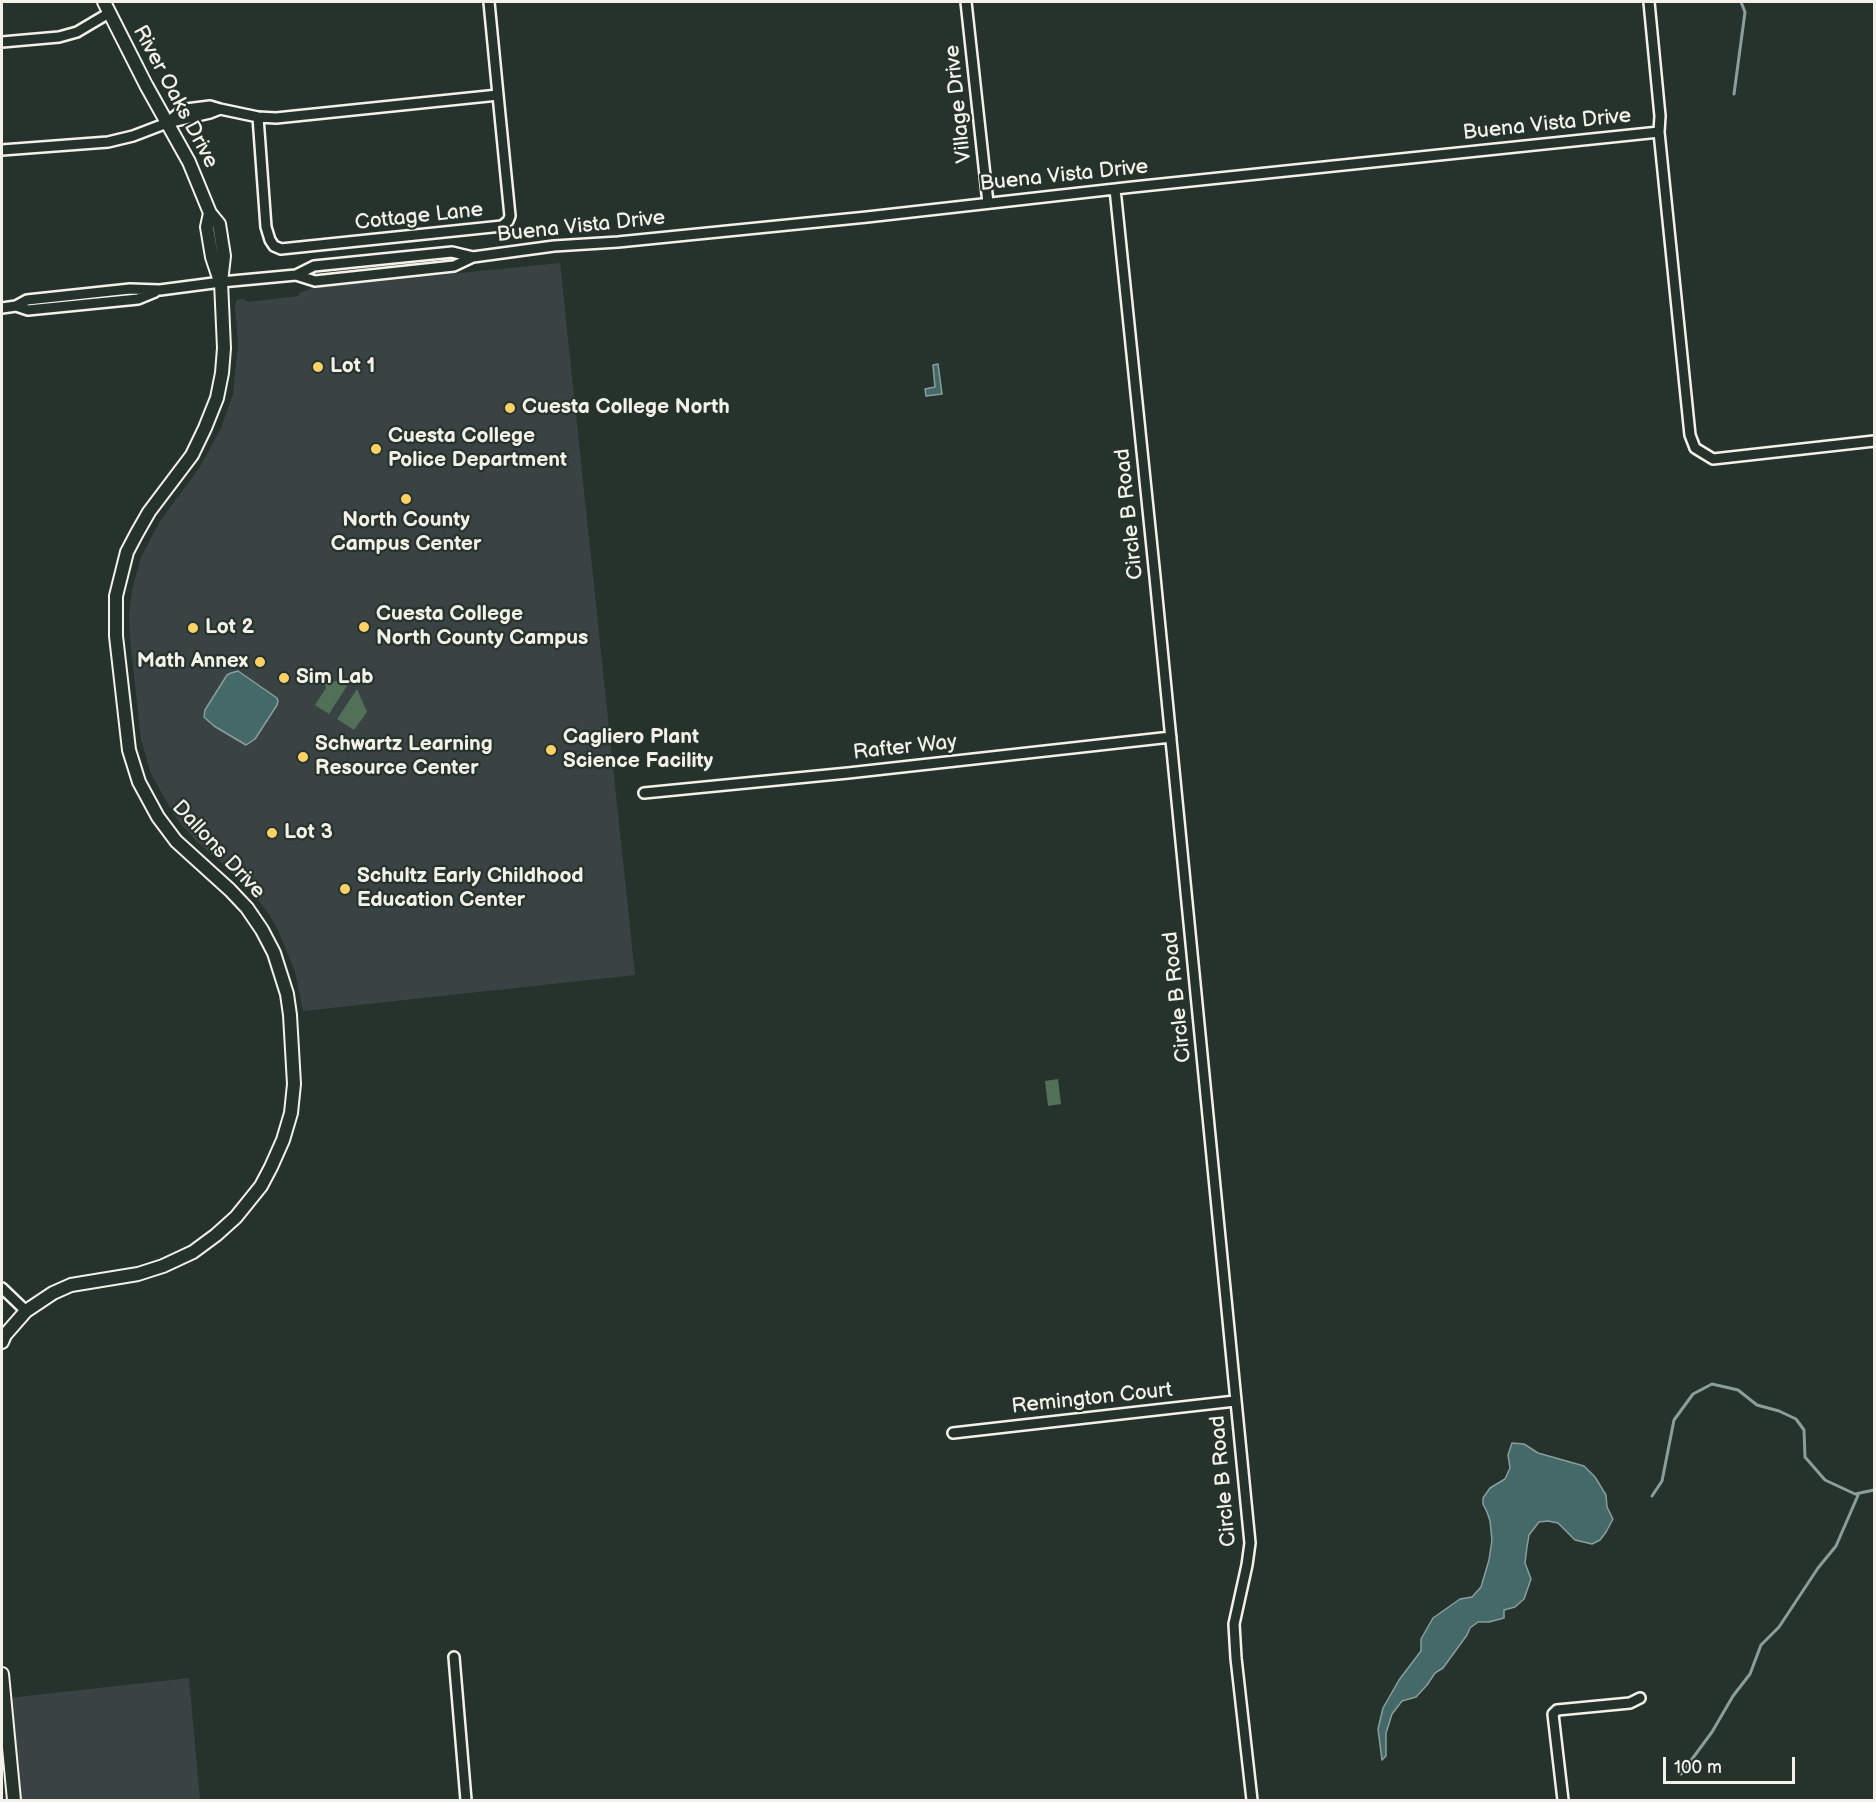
<!DOCTYPE html>
<html>
<head>
<meta charset="utf-8">
<style>
	body { margin:0 }
	#map { position:relative; width:1876px; height:1802px; overflow:hidden; background:#26332d; font-family:"Balsamiq Sans",sans-serif }
	canvas { display:block }
	.frame { position:absolute; inset:0; border:3px solid #f4f1e8; pointer-events:none }
	.scale { position:absolute; left:1663px; top:1757px; width:132px; height:27px; box-sizing:border-box; border:3px solid #f4f1e8; border-top:0; padding-left:8px; font-size:18px; line-height:21px; white-space:nowrap; color:#f4f1e8; -webkit-text-stroke:4px #26332d; paint-order:stroke }
</style>
</head>
<body>
<div id="map">
<canvas width="1876" height="1802"></canvas>
<div class="frame"></div>
<div class="scale">100 m</div>
</div>
<script>
const context = document.querySelector('canvas').getContext('2d');
context.lineJoin = 'round';
function fillPath(path, color) { context.fillStyle = color; context.fill(path, 'evenodd'); }
const poly = rows => new Path2D(rows.map(r => 'M' + r).join(''));
function strokePath(path, color, width, dash) { context.strokeStyle = color; context.lineWidth = width; context.lineCap = dash ? 'butt' : 'round'; context.setLineDash(dash || []); context.stroke(path); }
function label(font, color, halo, rows, align = 'center') {
  context.font = font + ' "Balsamiq Sans",sans-serif'; context.lineWidth = 4.5; context.setLineDash([]); context.textBaseline = 'middle'; context.strokeStyle = halo; context.fillStyle = color; for (const [text, x, y, turn = 0] of rows) {
    context.save(); context.translate(x, y); context.rotate((+turn || 0) * Math.PI / 180); context.textAlign = isNaN(turn) ? turn : align; if (halo) context.strokeText(text, 0, 0); context.fillText(text, 0, 0); context.restore();
  }
}
fillPath(poly([
	[560,263,635,975,303,1011,295,972,277,928,269,915,254,894,232,872,195,840,176,818,151,774,141,739,130,639,129,615,132,590,141,557,160,521,200,467,221,428,233,394,235,373,238,344,235,306,237,300,243,299,248,302,299,296,299,293,313,288],
	[189,1678,200,1800,20,1800,8,1698]
]), '#3a4343');
fillPath(poly([
	[351,677,352,678,329,714,315,705,326,688,325,684],
	[357,689,367,712,354,730,337,719],
	[1058,1079,1061,1104,1048,1106,1045,1081]
]), '#527058');
const water = poly([
	[938,364,942,394,926,396,925,389,935,387,933,365,938,364],
	[238,671,277,698,278,701,277,705,255,739,246,745,214,726,204,717,205,710,227,675,231,673,238,671],
	[1512,1443,1524,1444,1538,1453,1584,1466,1595,1477,1606,1495,1607,1507,1613,1519,1606,1532,1600,1540,1592,1544,1575,1540,1558,1523,1548,1521,1539,1522,1529,1535,1527,1547,1525,1563,1531,1579,1524,1599,1515,1607,1504,1610,1504,1618,1489,1622,1478,1622,1470,1628,1467,1635,1443,1668,1435,1673,1427,1685,1416,1697,1402,1701,1392,1714,1386,1733,1386,1756,1382,1760,1378,1729,1383,1708,1399,1680,1421,1651,1421,1639,1433,1618,1460,1599,1472,1597,1481,1587,1489,1560,1492,1540,1490,1521,1487,1512,1483,1504,1483,1498,1490,1488,1505,1479,1510,1468,1508,1455,1512,1443]
]);
fillPath(water, '#446968');
strokePath(water, '#8a9f9b', 1.5);
strokePath(poly([
	[1734,94,1745,12,1741,2],
	[1652,1496,1662,1481,1674,1420,1693,1394,1712,1384,1738,1390,1757,1405,1779,1411,1796,1419,1804,1430,1805,1457,1825,1480,1855,1494,1874,1490],
	[1681,1774,1712,1732,1733,1696,1750,1674,1761,1645,1779,1627,1818,1568,1836,1546,1859,1493]
]), '#8a9f9b', 3);
const minor = poly([
	[489,2,498,95],
	[966,2,988,203],
	[1649,2,1660,116,1659,132],
	[2,42,59,37,77,32,109,13],
	[220,109,258,117,276,118,498,95,510,216,508,221,502,226,281,249,274,246,270,240,266,227,258,117],
	[2,150,108,142,133,136,167,123,210,113,220,109,210,106,186,109,180,112,167,123],
	[1115,189,1155,577,1250,1543,1247,1565,1234,1624,1236,1658,1252,1800],
	[296,275,315,281,454,266,473,257,554,246,618,242,867,217,1133,187,1659,132,1690,435,1695,448,1713,459,1874,441],
	[16,306,28,310,138,299,155,292],
	[2,308,16,306,27,300,130,289,160,290,221,282,296,275,314,266,452,252,473,257],
	[644,793,848,773,1171,737],
	[2,1288,26,1311],
	[953,1433,1235,1401],
	[454,1657,466,1800],
	[1563,1800,1553,1714,1557,1710,1630,1703,1640,1698]
]);
const tertiary = poly([
	[210,213,207,227,212,257,219,278],
	[2,1342,5,1335,26,1311,53,1293,71,1285,138,1274,163,1266,193,1252,216,1235,236,1217,261,1186,271,1167,283,1140,291,1113,294,1084,290,1015,287,994,274,953,262,930,247,908,230,890,176,841,158,817,139,782,129,750,116,636,116,596,127,552,137,533,149,512,192,455,205,428,217,398,222,373,224,348,221,282,224,256,219,224,210,213,189,162,146,85,104,2],
	[2,1674,14,1800]
]);
strokePath(minor, '#f4f1e8', 14);
strokePath(tertiary, '#f4f1e8', 16);
strokePath(minor, '#26332d', 9);
strokePath(tertiary, '#26332d', 12);
for (const [x, y, r, color] of [
	[318,367,6,"#ffd166"],
	[510,408,6,"#ffd166"],
	[376,449,6,"#ffd166"],
	[406,499,6,"#ffd166"],
	[364,627,6,"#ffd166"],
	[193,628,6,"#ffd166"],
	[260,662,6,"#ffd166"],
	[284,678,6,"#ffd166"],
	[551,750,6,"#ffd166"],
	[303,757,6,"#ffd166"],
	[272,833,6,"#ffd166"],
	[345,889,6,"#ffd166"]
]) { const dot = new Path2D(); dot.arc(x, y, r, 0, 2 * Math.PI); context.fillStyle = color; context.fill(dot); strokePath(dot, '#26332d', 2); }
label('21px', '#f4f1e8', '#26332d', [
	["River Oaks Drive",175,97,62],
	["Village Drive",959,104,-96],
	["Buena Vista Drive",1547,125,-6],
	["Buena Vista Drive",1064,176,-6],
	["Cottage Lane",419,217,-6],
	["Buena Vista Drive",581,227,-6],
	["Circle B Road",1130,514,-96],
	["Rafter Way",905,748,-6],
	["Dallons Drive",218,850,47],
	["Circle B Road",1178,997,-96],
	["Remington Court",1092,1399,-6],
	["Circle B Road",1224,1481,-95]
]);
label('bold 21px', '#f4f1e8', '#26332d', [
	["Lot 1",330,367],
	["Cuesta College North",522,408],
	["Cuesta College",388,437],
	["Police Department",388,461],
	["North County",406,521,"center"],
	["Campus Center",406,545,"center"],
	["Cuesta College",376,615],
	["North County Campus",376,639],
	["Lot 2",205,628],
	["Math Annex",248,662,"right"],
	["Sim Lab",296,678],
	["Cagliero Plant",563,738],
	["Science Facility",563,762],
	["Schwartz Learning",315,745],
	["Resource Center",315,769],
	["Lot 3",284,833],
	["Schultz Early Childhood",357,877],
	["Education Center",357,901]
], 'left');
</script>
</body>
</html>
